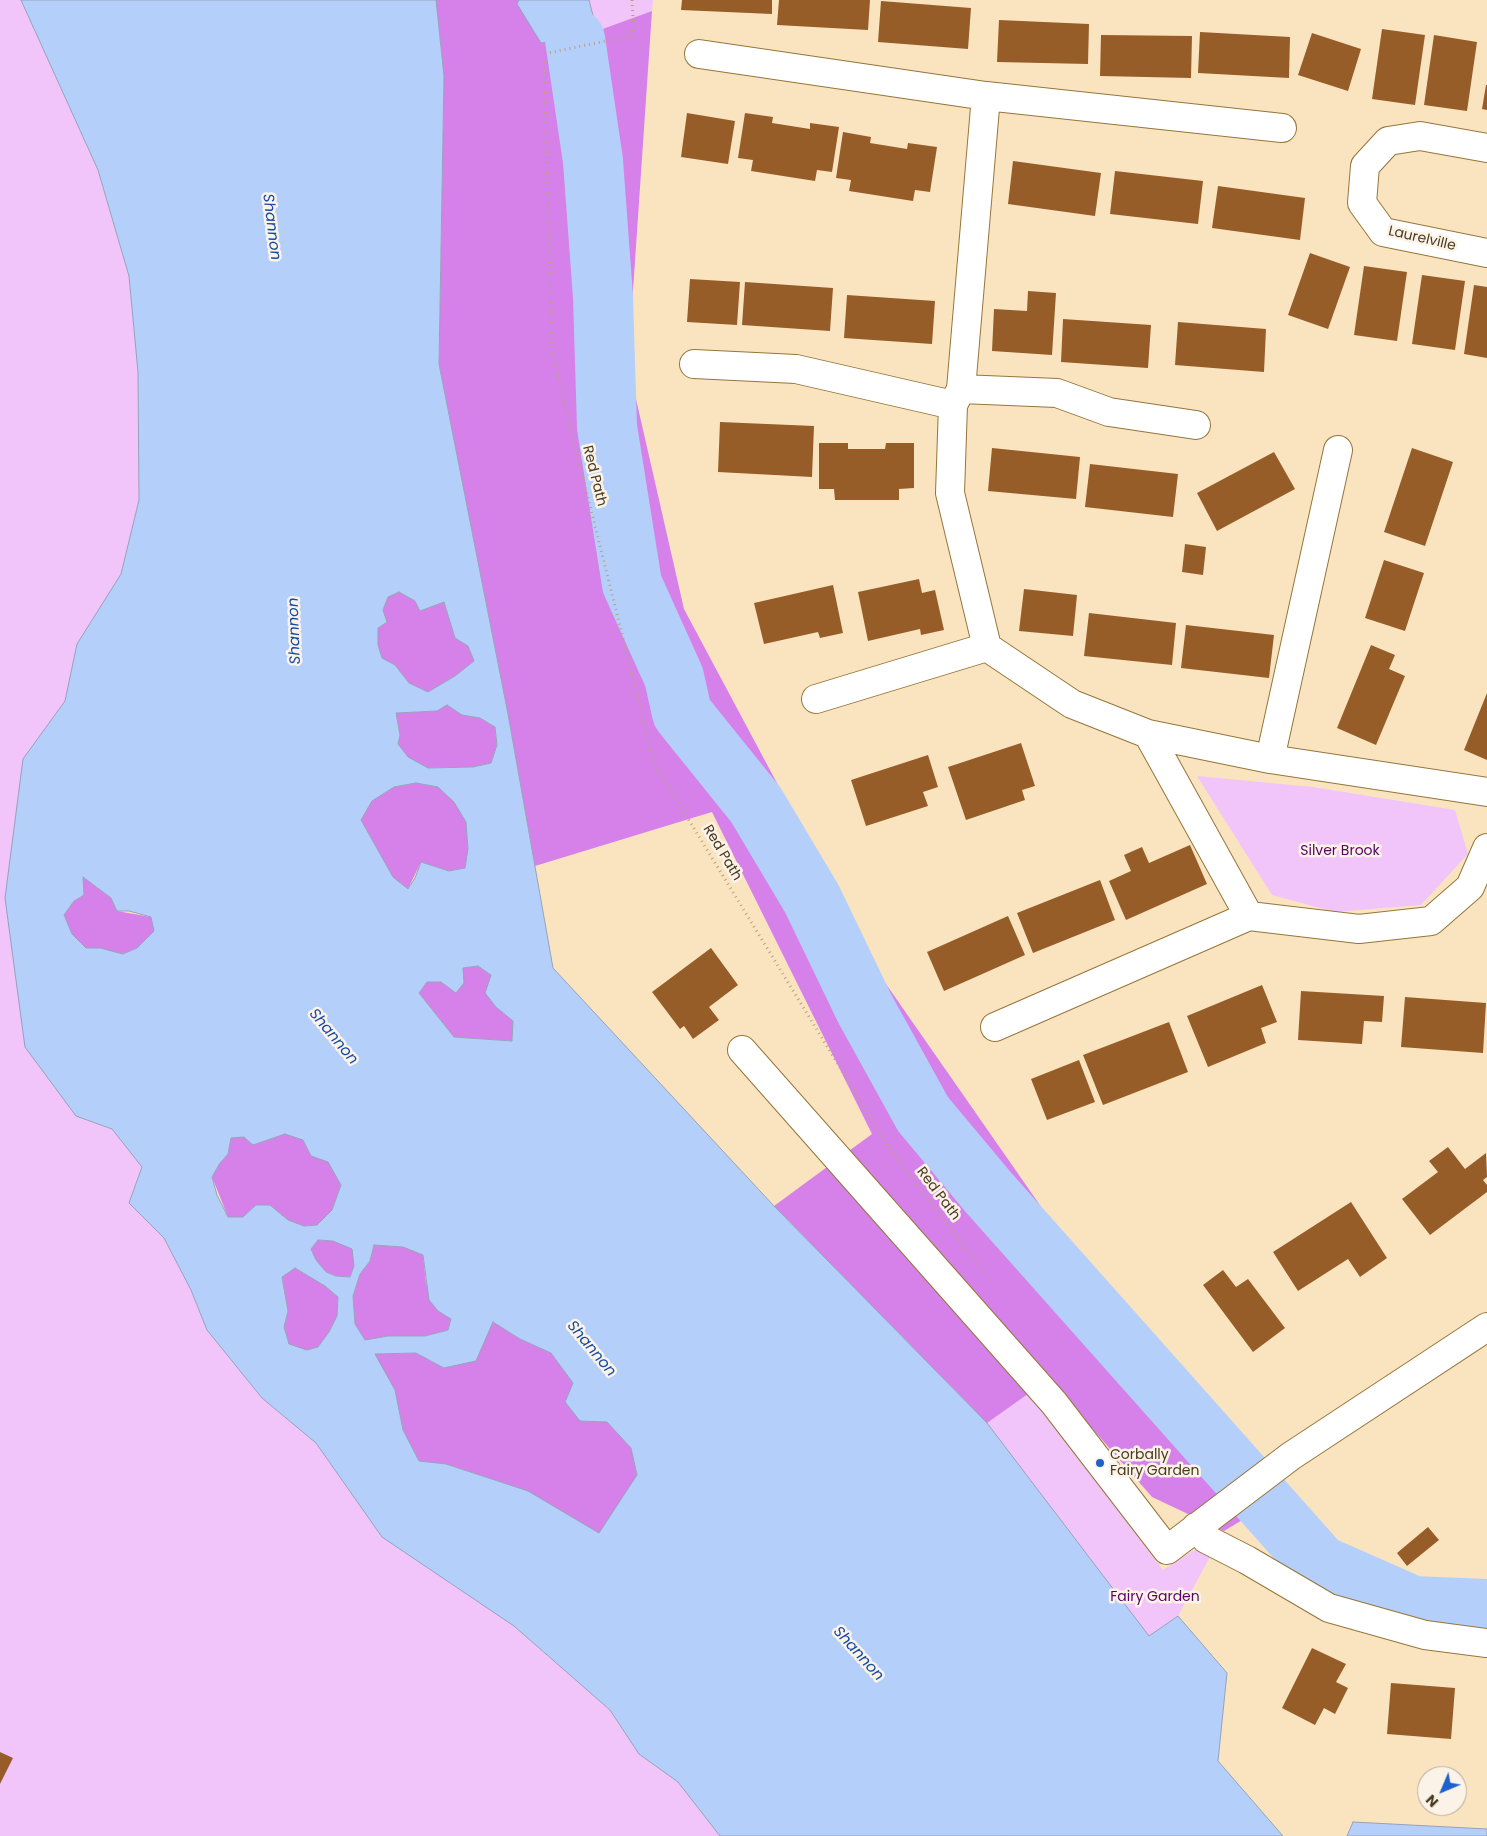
<!DOCTYPE html>
<html>
<head>
<meta charset="utf-8">
<style>
	body { margin:0 }
	#map { position:relative; width:1487px; height:1836px; overflow:hidden; background:#fae4c0; font-family:Poppins,sans-serif }
	canvas { display:block }
	.north { position:absolute; left:1417px; top:1766px; width:50px; height:50px; box-sizing:border-box; background:#fbf3e7; border:1px solid #b4a998; border-radius:50%; rotate:225deg; font-size:14px; font-weight:700; line-height:20px; text-align:center; color:#493a21 }
	.north::after { content:''; display:block; margin:auto; width:18px; height:22px; background:#1e60cc; clip-path:polygon(50% 0,100% 100%,50% 72%,0 100%) }
</style>
</head>
<body>
<div id="map">
<canvas width="1487" height="1836"></canvas>
<div class="north">N</div>
</div>
<script>
const context = document.querySelector('canvas').getContext('2d');
context.lineJoin = 'round';
function fillPath(path, color) { context.fillStyle = color; context.fill(path, 'evenodd'); }
const poly = rows => new Path2D(rows.map(r => 'M' + r).join(''));
function strokePath(path, color, width, dash) { context.strokeStyle = color; context.lineWidth = width; context.lineCap = dash ? 'butt' : 'round'; context.setLineDash(dash || []); context.stroke(path); }
function label(font, color, halo, rows, align = 'center') {
  context.font = font + ' Poppins,sans-serif'; context.lineWidth = 5; context.setLineDash([]); context.textBaseline = 'middle'; context.strokeStyle = halo; context.fillStyle = color; for (const [text, x, y, turn = 0] of rows) {
    context.save(); context.translate(x, y); context.rotate((+turn || 0) * Math.PI / 180); context.textAlign = isNaN(turn) ? turn : align; if (halo) context.strokeText(text, 0, 0); context.fillText(text, 0, 0); context.restore();
  }
}
fillPath(poly([
	[0,0,21,0,98,171,129,276,138,372,139,500,121,574,77,644,65,701,23,760,76,1116,112,1129,142,1167,129,1203,164,1238,191,1290,207,1330,262,1398,316,1443,382,1537,514,1626,610,1710,639,1754,678,1782,720,1836,0,1836],
	[589,0,653,0,652,11,597,31],
	[1197,776,1313,787,1455,810,1468,854,1421,905,1335,912,1272,895],
	[1030,1392,1163,1570,1224,1531,1178,1616,1149,1636,987,1423]
]), '#f1c4fa');
fillPath(poly([
	[436,0,519,0,517,4,575,39,652,11,628,364,684,609,879,974,1113,1310,1284,1495,1224,1531,1152,1497,1049,1379,987,1423,774,1206,872,1134,712,812,535,866,508,714,439,364,444,76],
	[399,592,415,601,420,611,444,602,455,638,468,646,474,661,455,676,428,692,409,683,395,665,382,659,378,645,378,628,387,622,383,610,388,597],
	[447,705,462,715,480,718,495,727,497,745,491,763,473,767,428,768,408,757,398,744,400,735,396,713,437,711],
	[416,783,438,787,454,802,466,822,468,849,465,868,449,871,421,862,408,889,393,878,361,820,371,801,394,787],
	[82,876,111,898,117,911,151,917,154,931,137,948,122,954,100,948,86,948,72,934,64,915,74,901,84,895],
	[478,966,491,975,496,1007,513,1021,512,1041,454,1037,419,993,427,982,441,982,456,993,462,968],
	[285,1134,303,1140,311,1156,328,1161,341,1185,332,1210,317,1225,304,1226,288,1220,269,1205,256,1205,243,1217,228,1217,212,1177,220,1163,228,1154,231,1138,244,1137,253,1145],
	[318,1240,333,1241,353,1249,354,1266,350,1277,336,1276,326,1272,316,1260,311,1249],
	[374,1245,403,1247,423,1255,426,1283,438,1311,451,1319,448,1330,425,1336,388,1336,365,1340,355,1324,353,1296,360,1274,370,1261],
	[295,1268,325,1286,338,1297,337,1316,329,1332,318,1347,307,1350,289,1344,284,1327,288,1311,282,1277],
	[493,1322,520,1339,551,1353,573,1383,580,1421,607,1422,631,1448,637,1475,599,1534,528,1491,446,1464,419,1461,403,1430,395,1390,374,1354,416,1353,444,1368]
]), '#d681e9');
const water = poly([
	[21,0,436,0,444,76,439,364,508,714,553,968,774,1206,987,1423,1149,1636,1178,1616,1227,1673,1218,1761,1283,1836,720,1836,678,1782,639,1754,610,1710,514,1626,382,1537,316,1443,262,1398,207,1330,191,1290,164,1238,129,1203,142,1167,112,1129,76,1116,25,1047,5,898,23,759,65,701,77,644,121,574,139,500,138,372,129,276,98,170,21,0],
	[399,592,415,601,420,611,444,602,455,638,468,646,474,661,455,676,428,692,409,683,395,665,382,658,378,645,378,628,387,622,383,610,388,597,399,592],
	[447,705,462,715,480,718,495,727,497,745,491,763,473,767,428,768,408,757,398,744,400,735,396,713,437,711,447,705],
	[416,783,438,787,454,802,466,822,468,849,465,868,449,871,421,862,415,878,408,889,393,877,361,820,372,801,394,787,416,783],
	[83,877,111,898,117,911,129,911,151,917,154,931,137,948,123,954,100,948,86,948,72,934,64,915,74,901,84,895,83,877],
	[478,966,491,975,485,993,496,1007,513,1021,512,1041,454,1037,419,993,427,982,441,982,456,993,464,983,463,968,478,966],
	[285,1134,303,1140,311,1156,328,1162,341,1185,332,1210,317,1225,304,1226,288,1220,270,1205,256,1205,243,1217,228,1217,217,1195,212,1177,220,1163,228,1154,231,1138,244,1137,253,1145,285,1134],
	[318,1240,333,1241,352,1249,354,1266,350,1277,336,1276,326,1272,316,1260,311,1249,318,1240],
	[374,1245,403,1247,423,1255,429,1300,438,1311,451,1319,448,1330,425,1336,388,1336,365,1340,355,1324,353,1296,360,1274,370,1261,374,1245],
	[295,1268,325,1286,338,1297,337,1316,329,1332,318,1347,307,1350,289,1344,284,1327,288,1311,282,1277,295,1268],
	[493,1322,520,1339,551,1353,573,1383,565,1402,580,1421,607,1422,631,1448,637,1475,599,1533,528,1491,446,1464,419,1461,403,1430,395,1390,375,1354,416,1353,444,1368,476,1361,493,1322],
	[519,0,589,0,597,31,575,39,541,43,517,4,519,0],
	[1353,1822,1487,1829,1487,1836,1347,1836,1353,1822]
]);
fillPath(water, '#b5cffb');
strokePath(water, '#95a2ba', 1);
strokePath(poly([
	[575,39,593,161,603,297,607,427,632,584,674,677,682,713,756,805,812,899,865,1009,923,1114,989,1193,1320,1565,1413,1606,1487,1609]
]), '#b5cffb', 60);
fillPath(poly([
	[682,0,772,0,772,14,681,10],
	[779,0,870,0,868,30,777,25],
	[881,1,971,8,968,49,878,42],
	[999,20,1089,24,1088,64,997,62],
	[1382,29,1425,35,1415,105,1372,99],
	[1200,32,1290,37,1289,78,1198,73],
	[1312,33,1361,49,1348,91,1298,75],
	[1101,35,1192,36,1191,78,1100,76],
	[1434,35,1477,42,1467,111,1424,105],
	[1486,85,1487,85,1487,110,1482,109],
	[687,113,735,121,728,164,681,157],
	[745,113,773,117,772,123,810,129,810,123,839,127,832,172,817,170,815,181,751,171,753,160,738,158],
	[843,132,871,137,870,143,907,149,908,143,937,147,930,192,915,190,913,201,849,191,851,180,836,178],
	[1013,161,1101,173,1095,216,1008,204],
	[1115,171,1203,181,1198,224,1110,214],
	[1218,186,1305,198,1300,240,1212,228],
	[1310,253,1350,267,1328,329,1288,315],
	[1364,266,1407,272,1397,341,1354,335],
	[1422,275,1465,281,1455,350,1412,344],
	[690,279,740,282,737,325,687,322],
	[745,282,833,288,830,331,742,325],
	[1474,285,1487,287,1487,358,1464,354],
	[1028,291,1056,293,1052,355,992,351,994,309,1027,311],
	[847,295,935,301,932,344,844,338],
	[1063,319,1151,325,1148,368,1061,362],
	[1178,322,1266,329,1264,372,1175,365],
	[720,422,814,426,812,477,718,472],
	[819,443,848,443,848,449,885,449,886,443,914,443,914,488,899,489,899,500,835,500,834,489,819,489],
	[992,448,1080,457,1076,499,988,491],
	[1412,448,1453,462,1425,546,1384,532],
	[1274,452,1295,489,1217,531,1197,493],
	[1090,464,1178,474,1173,517,1085,507],
	[1185,544,1206,547,1203,575,1182,572],
	[1384,560,1424,573,1405,631,1365,618],
	[919,579,922,593,935,590,944,630,921,635,920,629,868,641,858,592],
	[833,585,843,633,820,638,818,632,764,644,754,603],
	[1024,589,1077,595,1073,636,1019,631],
	[1089,613,1176,623,1172,665,1084,656],
	[1186,625,1274,635,1269,678,1181,668],
	[1371,645,1395,655,1389,669,1405,676,1376,745,1337,728],
	[1487,693,1487,760,1464,750],
	[1021,743,1035,786,1022,790,1025,800,966,820,948,767],
	[928,755,938,787,923,792,928,806,866,826,851,780],
	[1190,845,1207,884,1126,920,1109,881,1131,871,1124,855,1142,847,1149,863],
	[1100,880,1115,920,1033,953,1017,913],
	[1008,916,1025,955,944,991,927,952],
	[711,948,738,985,709,1007,719,1020,693,1039,684,1026,680,1029,652,992],
	[1262,985,1277,1022,1261,1028,1266,1043,1208,1067,1187,1016],
	[1301,991,1384,996,1382,1022,1364,1021,1362,1044,1298,1040],
	[1405,997,1486,1003,1483,1053,1401,1047],
	[1169,1022,1188,1072,1103,1105,1083,1055],
	[1079,1060,1095,1102,1047,1120,1031,1079],
	[1448,1147,1465,1169,1486,1153,1487,1177,1483,1180,1487,1185,1487,1192,1430,1235,1402,1199,1438,1172,1429,1161],
	[1351,1202,1387,1258,1360,1277,1348,1259,1298,1291,1273,1252],
	[1223,1270,1236,1287,1248,1279,1285,1328,1253,1352,1203,1285],
	[1428,1527,1439,1540,1407,1566,1397,1553],
	[1312,1648,1346,1664,1336,1682,1348,1688,1335,1714,1324,1708,1315,1725,1282,1708],
	[1391,1683,1455,1688,1451,1739,1387,1734],
	[0,1752,13,1758,0,1784]
]), '#975d28');
const street = poly([
	[699,54,986,96,961,389,953,405,950,493,987,647,1072,704,1148,734,1270,759,1487,792],
	[986,96,1282,128],
	[1487,148,1420,136,1388,141,1365,166,1362,203,1383,232,1487,253],
	[694,364,796,369,953,405],
	[961,389,1057,393,1109,412,1196,425],
	[816,699,987,647],
	[1148,734,1249,916,1359,929,1431,921,1470,887,1487,848],
	[1270,759,1338,450],
	[995,1027,1249,916],
	[742,1050,1054,1403,1167,1550,1291,1456,1487,1327],
	[1196,1527,1206,1539,1247,1560,1329,1608,1425,1635,1487,1643]
]);
strokePath(street, '#967539', 30);
strokePath(poly([
	[632,0,634,35,544,54,552,353,654,763,888,1146,987,1276]
]), '#b6a283', 3, [1, 4]);
strokePath(street, '#fff', 28);
for (const [x, y, r, color] of [
	[1100,1463,5,"#1e60cc"]
]) { const dot = new Path2D(); dot.arc(x, y, r, 0, 2 * Math.PI); context.fillStyle = color; context.fill(dot); strokePath(dot, '#fbf3e7', 2); }
label('14px', '#493a21', '#fbf3e7', [
	["Laurelville",1422,239,13],
	["Red Path",594,476,76],
	["Red Path",722,853,59],
	["Red Path",938,1194,53]
]);
label('14px', '#590369', '#fbf3e7', [
	["Silver Brook",1340,851],
	["Fairy Garden",1155,1597]
]);
label('14px', '#493a21', '#fbf3e7', [
	["Corbally",1110,1455],
	["Fairy Garden",1110,1471]
], 'left');
label('italic 15px', '#124ba8', '#fbf3e7', [
	["Shannon",271,227,83],
	["Shannon",295,631,-92],
	["Shannon",333,1037,50],
	["Shannon",591,1349,50],
	["Shannon",858,1654,48]
]);
</script>
</body>
</html>
